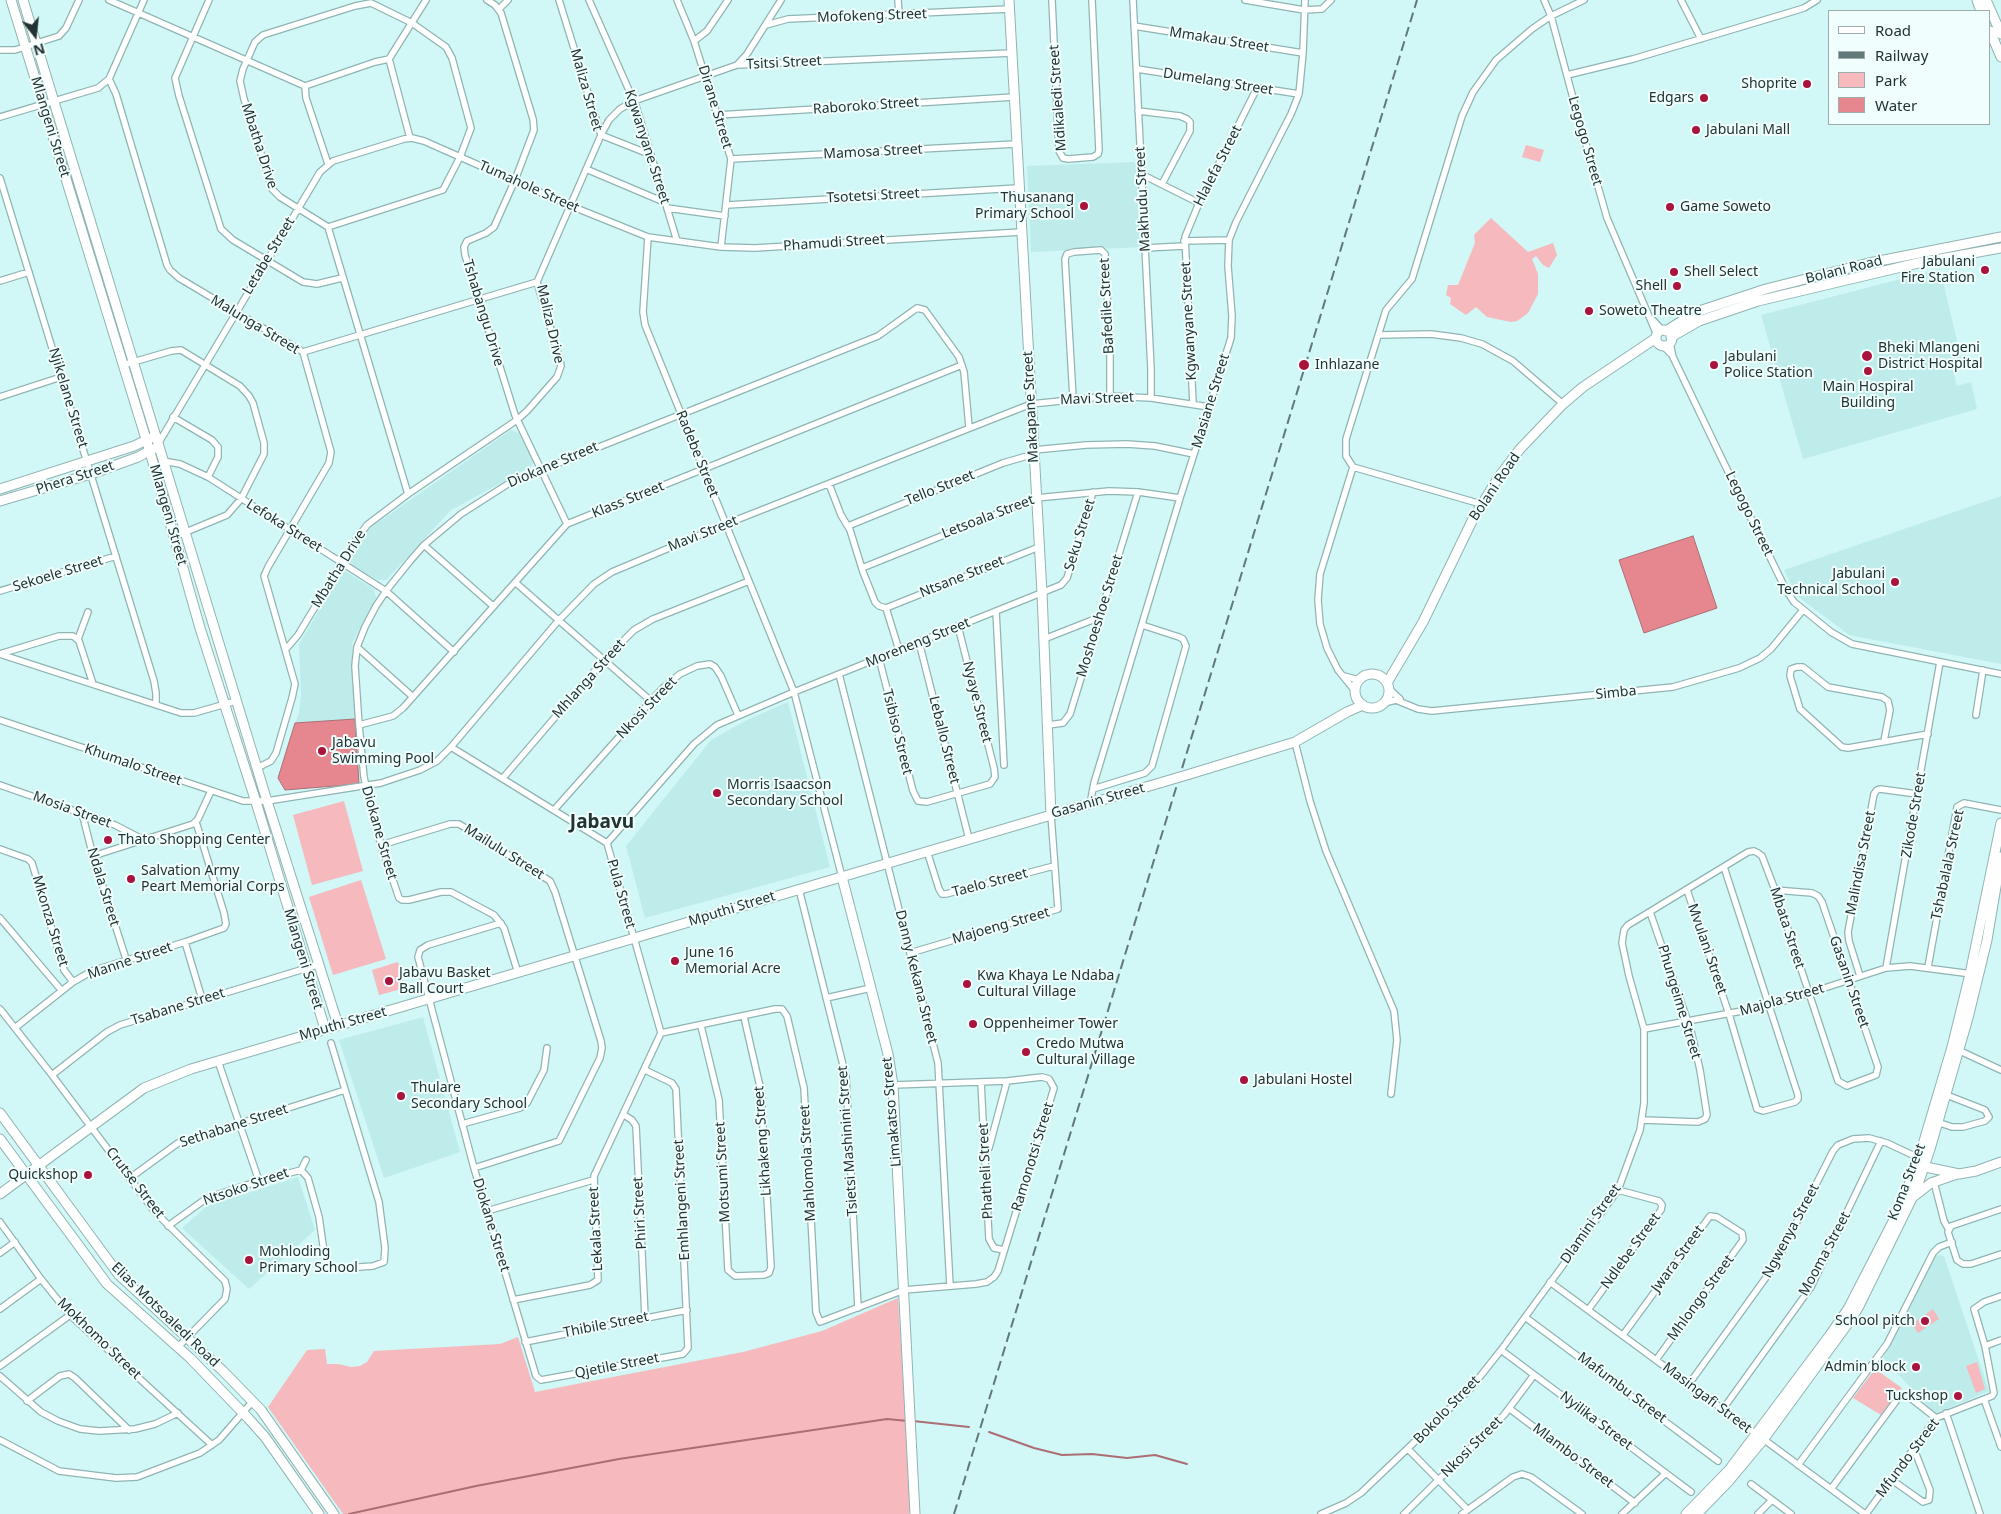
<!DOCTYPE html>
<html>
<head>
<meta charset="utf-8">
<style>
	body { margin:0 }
	#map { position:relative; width:2001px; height:1514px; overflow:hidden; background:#d1f7f6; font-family:"Noto Sans",sans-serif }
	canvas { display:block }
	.legend { position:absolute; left:1828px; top:10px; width:162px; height:115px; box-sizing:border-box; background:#f0fffe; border:1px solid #9eadac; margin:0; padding:6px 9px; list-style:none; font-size:15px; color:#233232 }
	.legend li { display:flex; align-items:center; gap:10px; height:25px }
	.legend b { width:25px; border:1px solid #9eadac }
	.north { position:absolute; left:10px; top:10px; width:50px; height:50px; -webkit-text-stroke:4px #f0fffe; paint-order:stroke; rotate:164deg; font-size:14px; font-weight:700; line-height:20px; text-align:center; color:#233232 }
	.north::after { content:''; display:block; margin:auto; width:18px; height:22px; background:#233232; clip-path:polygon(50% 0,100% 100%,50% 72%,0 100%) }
</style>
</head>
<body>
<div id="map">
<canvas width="2001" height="1514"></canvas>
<ul class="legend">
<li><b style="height:6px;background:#fff"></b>Road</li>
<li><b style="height:6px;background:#627979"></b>Railway</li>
<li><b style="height:14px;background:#f6b9bd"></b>Park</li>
<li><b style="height:14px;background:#e68790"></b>Water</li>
</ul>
<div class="north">N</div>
</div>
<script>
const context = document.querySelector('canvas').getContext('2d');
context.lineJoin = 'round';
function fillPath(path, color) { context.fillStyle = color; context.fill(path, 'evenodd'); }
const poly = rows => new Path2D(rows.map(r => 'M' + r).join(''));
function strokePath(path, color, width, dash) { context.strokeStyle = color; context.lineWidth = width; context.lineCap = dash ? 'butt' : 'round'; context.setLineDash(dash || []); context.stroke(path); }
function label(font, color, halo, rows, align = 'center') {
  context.font = font + ' "Noto Sans",sans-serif'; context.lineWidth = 4; context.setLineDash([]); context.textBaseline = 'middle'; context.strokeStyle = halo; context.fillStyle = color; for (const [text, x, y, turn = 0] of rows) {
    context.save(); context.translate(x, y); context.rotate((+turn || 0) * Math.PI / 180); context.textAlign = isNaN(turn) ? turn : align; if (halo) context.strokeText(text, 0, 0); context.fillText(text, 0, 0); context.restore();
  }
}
fillPath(poly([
	[1137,162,1143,247,1031,252,1027,166],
	[1940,269,1963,366,1953,370,1957,386,1971,382,1977,409,1803,459,1761,315],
	[511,430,519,433,534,459,532,466,451,510,386,580,378,580,357,569,348,561,367,530],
	[2001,496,2001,664,1849,635,1796,595,1784,570],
	[343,570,374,589,376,598,352,643,355,719,295,723,299,713,301,694,299,644],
	[788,702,830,867,645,918,626,846,711,740,745,721],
	[423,1017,460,1152,384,1178,339,1040],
	[298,1177,315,1230,249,1289,182,1228,207,1206],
	[1936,1255,1944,1256,1989,1391,1935,1414,1883,1358]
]), '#bdeceb');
fillPath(poly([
	[1526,145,1544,150,1540,162,1522,157],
	[1491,218,1528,252,1553,243,1557,255,1549,268,1543,265,1536,256,1532,259,1538,274,1538,294,1528,313,1517,321,1511,322,1487,317,1476,307,1466,315,1450,304,1451,298,1446,295,1448,285,1458,285,1475,243,1474,235],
	[344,801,363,871,312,885,293,815],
	[361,880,386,959,333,975,309,897],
	[398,962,405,988,379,995,372,970],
	[898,1298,911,1509,909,1514,343,1514,268,1407,307,1350,325,1349,327,1364,338,1364,351,1367,360,1366,367,1362,374,1351,500,1344,518,1337,535,1392,743,1352,822,1331],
	[1933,1309,1939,1319,1918,1333,1912,1324],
	[1977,1362,1985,1389,1976,1393,1966,1366],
	[1875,1369,1902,1388,1881,1415,1853,1398]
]), '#f6b9bd');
const water = poly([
	[1693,536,1717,608,1644,633,1619,560,1693,536],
	[355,719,359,784,285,790,278,778,295,723,355,719]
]);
fillPath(water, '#e68790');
strokePath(water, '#ac6e74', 1);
strokePath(poly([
	[913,1421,969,1427],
	[989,1432,1034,1448,1062,1455,1092,1454,1127,1458,1155,1455,1187,1464],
	[349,1514,476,1486,619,1459,887,1419,908,1421]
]), '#ac6e74', 2);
const street = poly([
	[109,0,305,86],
	[144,0,109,79,116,94,167,265,170,270,179,278,303,352,331,452,329,463,268,567,264,576,295,684,292,698,276,753,271,761,257,768],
	[209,0,175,78,179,96,221,229,233,240,303,282,317,284,342,278],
	[487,0,495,5,501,13,533,119,534,130,515,180,494,227,486,233,467,241,464,247,465,255,515,415,567,524],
	[559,0,601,135],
	[589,0,636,106,677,241],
	[677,0,694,41,731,159,721,247],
	[898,0,899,14],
	[1052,0,1059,151,1063,158,1068,159,1093,157,1098,154,1099,150,1092,0],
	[1133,0,1151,369,1151,398],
	[1245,0,1304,10,1322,9,1331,0],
	[1544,0,1551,16,1577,113,1607,218,1657,335],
	[1681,0,1701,39],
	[499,9,508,0],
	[766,25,788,19,1009,9],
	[1134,26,1303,53],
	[694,41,707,31,728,0],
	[0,50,15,50,59,36,66,28,79,0],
	[389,59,410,138],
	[389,59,426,0],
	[737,65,747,54,781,0],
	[1137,69,1299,94],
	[1567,75,1633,59,1791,12,1804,8,1817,0],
	[305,86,375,62,389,59],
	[305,86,306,98,328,164],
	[1138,111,1180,116,1187,119,1190,122,1190,131,1162,184],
	[718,115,1014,97],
	[0,117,98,88,109,79],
	[601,135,649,154],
	[731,159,1016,144],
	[586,169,664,202],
	[1141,174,1199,203],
	[0,178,154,681,156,693,156,704],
	[727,205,1018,188],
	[667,208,725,216],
	[328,227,443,190,460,157,471,128,452,58,446,47,412,23,371,3,355,6,263,35,255,42,243,69,240,81,244,99,272,189,280,197,328,227,408,494],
	[648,237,643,312,645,325,794,692,842,877],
	[1184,241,1229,240],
	[1145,248,1184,246],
	[0,281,29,272],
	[1652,319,1663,331],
	[1379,335,1431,334,1461,338,1482,344,1513,361,1563,404],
	[1670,343,1673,357,1721,457,1786,590,1794,602,1831,632,1852,644,2001,674],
	[1663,346,1672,355],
	[303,352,537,282],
	[123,365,171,351,181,350,240,386,249,396,253,403,264,443,264,454,241,499,227,515,174,537],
	[0,397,61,377],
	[1073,398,1065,259,1067,254,1074,252,1101,250,1105,254,1110,347,1110,396],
	[1193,404,1185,237,1199,203,1257,88],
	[173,417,212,440,218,447,218,457,208,477],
	[158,444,320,172,333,161,404,139,412,138,424,141,571,206,648,237,721,247,755,248,1021,232],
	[1034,450,1086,445,1127,444,1155,446,1194,454],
	[163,461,180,464,208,477,386,591,454,652],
	[1353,467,1320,574,1318,600,1320,624,1327,648,1338,670,1355,691],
	[829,484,841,515,850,530,863,572,875,602,879,606,886,608,899,650],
	[1481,504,1353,467,1346,456,1346,439,1386,310,1412,279,1462,116,1473,92,1496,60,1532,29,1551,16,1584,0],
	[848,526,1003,463,1034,454],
	[424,545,493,606],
	[862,568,1036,498,1109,491,1138,492,1180,498],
	[516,583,651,701],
	[0,591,116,556],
	[886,608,1039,547],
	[996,611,1004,765],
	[78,639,88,612],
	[1044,639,1100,617],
	[919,642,969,839],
	[357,647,413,697],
	[286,649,298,635,353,544,367,525,408,494,517,420,527,411,557,377,561,366,560,360,537,282,601,135,609,120,620,109,634,101,737,65,1012,53],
	[0,654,181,713,194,713,236,701],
	[0,654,59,636,73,636,79,641,93,684],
	[879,658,913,791,918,801,927,802,990,784,995,777,994,768,958,626],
	[839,674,938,1063,950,1286],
	[1344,676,1359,680],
	[1388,688,1400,699],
	[1384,703,1396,700,1418,709,1432,711,1673,687,1739,668,1760,658,1771,649,1803,610],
	[1976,715,1983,670],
	[0,720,243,801,267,801,381,783,420,770,437,761,451,747,558,621,594,584,612,572,726,524,1031,404,1110,396,1151,398,1209,407],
	[359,725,393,716,403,708,567,524,962,365],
	[1048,725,1063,723,1070,714,1138,492],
	[1884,741,1890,710,1888,701,1882,697,1828,687,1803,667,1797,667,1791,669,1790,676,1800,709,1842,747,1848,748,1928,734],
	[1295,742,1310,801,1326,851,1394,1011,1397,1040,1391,1094],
	[451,747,607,843,661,1033,594,1176,598,1280,590,1285,513,1300],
	[503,778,604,660,634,630,653,619,749,581],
	[0,785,115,825,142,839],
	[1093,789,1145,773,1152,766,1186,646,1183,639,1179,637,1142,625],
	[1090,804,1094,783,1180,498,1231,338,1232,316,1228,266,1229,240,1236,222,1291,114,1299,94,1303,53,1305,0],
	[554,810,651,701,664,687,680,674,697,666,710,664,715,667,721,676,738,715],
	[82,813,93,856,126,959],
	[607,843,694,744,717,725,794,692,1061,585,1067,578,1093,492],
	[381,845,450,824,459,824,550,881,555,892,601,1041,602,1048,600,1058,559,1141,474,1168],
	[0,849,28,859,32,863,64,970,73,982],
	[927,851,939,889,942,894,946,894,1054,866],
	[93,856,193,824,198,819,211,791],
	[799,889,846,1077,858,1308],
	[1687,890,1729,1014,1757,1109,1763,1111,1795,1102,1798,1099,1798,1095,1724,867],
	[0,918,62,991],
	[501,923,428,945,420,950,418,957,474,1168,536,1376,541,1380,683,1354,688,1348,676,1089,672,1083,645,1070],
	[185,942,202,999],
	[910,953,1058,909,1051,815],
	[1928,967,1957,807,1964,803,2001,810],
	[1886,968,1940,662],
	[518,973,504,928,494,915,451,892,441,892,409,900,402,900,399,898,381,845,368,796,364,777,359,725,355,666,357,647,365,627,376,606,386,591,410,561,424,545,461,514,511,482,878,336,917,308,925,310,959,357,964,372,969,427],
	[1860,976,1849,941,1848,932,1874,794,1877,790,1880,789,1917,794],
	[826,998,871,988],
	[0,1009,52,1075,155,1212,225,1281,227,1289,225,1299,177,1348],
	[701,1026,719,1100,728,1270,735,1276,764,1275,769,1273,771,1267,761,1091,744,1017],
	[16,1027,73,982,92,971,185,942,224,928,226,924,224,913,196,822],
	[1644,1029,1769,1006,1886,968,1910,966,1972,974],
	[661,1033,775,1009,782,1009,787,1016,804,1088,816,1312,820,1322,904,1290,976,1284,987,1282,994,1277,998,1271,1054,1088,1049,1079,1042,1077,1007,1081,893,1085],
	[1958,1050,2001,1070],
	[218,1061,259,1181],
	[52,1075,107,1032,120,1025,317,965],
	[981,1082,989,1239,994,1248,1004,1250],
	[624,1115,632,1120,636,1126,645,1317],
	[1643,1120,1698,1122,1705,1119,1707,1115,1700,1070,1691,1031,1650,912],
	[1937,1122,1952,1127,1963,1127,1985,1121,1989,1117,1985,1110,1944,1094],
	[462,1124,520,1108,527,1103,544,1070,547,1048],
	[985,1149,989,1148,1007,1081],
	[301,1170,306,1160],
	[130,1178,178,1143,345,1090],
	[1934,1182,1944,1221,1949,1230],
	[2001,1209,1951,1226,1948,1232,1957,1260,1963,1264,1971,1264,2001,1254],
	[487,1211,593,1180],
	[0,1222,41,1279,70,1315,212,1445],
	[168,1226,207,1198,259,1181,301,1170,308,1178,319,1217,326,1266,332,1269,373,1266,384,1262,385,1248,379,1202,331,1043],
	[0,1253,15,1242],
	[1550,1282,1865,1514],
	[0,1309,41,1279],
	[1588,1310,1661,1210,1662,1205,1659,1201,1618,1190],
	[1525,1317,1718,1461],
	[1623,1335,1710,1216,1717,1217,1742,1233,1743,1240,1656,1360],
	[525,1342,687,1310],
	[1985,1346,2001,1340],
	[1501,1350,1691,1492],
	[0,1366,70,1315],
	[0,1376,41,1412,58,1421,80,1429,99,1431,135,1429,155,1424,178,1413],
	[1689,1384,1775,1265,1833,1151,1838,1145,1853,1139,1869,1138,1887,1143,1919,1158],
	[1984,1399,2001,1447],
	[27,1401,60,1376,69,1374,75,1378,129,1430],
	[1510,1409,1635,1503],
	[1723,1409,1811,1287,1881,1141],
	[1946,1413,1980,1514],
	[0,1440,59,1471,116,1478,137,1477,200,1453,219,1440,253,1401],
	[1408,1449,1467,1509],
	[1798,1465,1887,1344,1933,1253,1939,1247,1952,1242],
	[1892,1480,1923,1502,1929,1500,1930,1490,1914,1449],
	[1751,1484,1791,1514],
	[1831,1489,1899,1397,1908,1396,1936,1418],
	[1321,1514,1346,1503,1361,1493,1471,1388,1501,1350,1618,1190,1640,1130,1644,1103,1644,1029,1629,976,1622,943,1624,930,1628,925,1748,852,1754,851,1758,853,1762,856,1775,890,1838,1081,1847,1086,1876,1075,1878,1067,1822,902,1818,896,1812,893,1775,890],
	[1404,1514,1504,1415,1534,1375],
	[1462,1514,1513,1477,1522,1474,1531,1477,1582,1514],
	[1622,1514,1666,1473],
	[1758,1514,1772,1500],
	[1866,1514,1936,1418,1992,1396,1994,1393,1985,1346,1974,1309,1984,1302,2001,1296]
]);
const secondary = poly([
	[11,0,150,452,200,628,256,802,325,1029],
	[23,0,267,801,338,1025],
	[1009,0,1042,593,1051,815],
	[1977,0,1981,11],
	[1986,0,2001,34],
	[1990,31,2001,57],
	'1656 338a8 8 0 1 1 16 0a8 8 0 1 1-16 0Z',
	[1666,331,1696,312,1766,289,1869,263,2001,237],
	[1671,337,1699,321,1758,301,1918,263,2001,248],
	[0,489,134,446,151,438],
	[0,501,91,474,138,457,153,449],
	'1355 691a17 17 0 1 1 34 0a17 17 0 1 1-34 0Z',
	[1387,683,1423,622,1473,519,1498,478,1520,449,1563,404,1583,387,1656,338],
	[1190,774,1295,742,1347,712,1363,705],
	[842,877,888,1054,893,1085,915,1514],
	[0,1113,119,1275,222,1370,261,1410,334,1514],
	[0,1139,107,1284,190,1358,248,1418,265,1437,319,1514],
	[1921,1166,1959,1174,1976,1171,2001,1162],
	[0,1194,144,1088,191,1069,1163,782],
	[1913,1197,1931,1183,1957,1174],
	[1686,1514,1729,1470,1830,1335,1848,1309,1901,1206,1919,1158,1952,1047,1970,974,2001,823],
	[1697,1514,1728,1482,1763,1440,1849,1322,1859,1306,1916,1190,1930,1149,1968,1018,1987,940,2001,857]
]);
strokePath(street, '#90b4b3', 8);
strokePath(secondary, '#90b4b3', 11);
strokePath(street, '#fff', 5.5);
strokePath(secondary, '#fff', 9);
strokePath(poly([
	[954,1514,1417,0]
]), '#627979', 2, [10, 5]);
const secondaryBridge = poly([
	[1163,782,1190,774]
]);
strokePath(secondaryBridge, '#90b4b3', 11, []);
strokePath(secondaryBridge, '#fff', 9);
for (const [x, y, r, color] of [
	[1807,84,5,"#a9133c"],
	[1704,98,5,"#a9133c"],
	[1696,130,5,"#a9133c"],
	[1084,206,5,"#a9133c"],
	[1670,207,5,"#a9133c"],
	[1985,270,5,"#a9133c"],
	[1674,272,5,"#a9133c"],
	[1677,286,5,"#a9133c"],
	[1589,311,5,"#a9133c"],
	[1867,356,6,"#a9133c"],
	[1304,365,6,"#a9133c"],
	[1714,365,5,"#a9133c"],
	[1868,371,5,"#a9133c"],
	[1895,582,5,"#a9133c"],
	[322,751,5,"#a9133c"],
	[717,793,5,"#a9133c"],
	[108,840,5,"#a9133c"],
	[131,879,5,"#a9133c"],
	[675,961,5,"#a9133c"],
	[389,981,5,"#a9133c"],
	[967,984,5,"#a9133c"],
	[973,1024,5,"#a9133c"],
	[1026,1052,5,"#a9133c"],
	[1244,1080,5,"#a9133c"],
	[401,1096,5,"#a9133c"],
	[88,1175,5,"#a9133c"],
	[249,1260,5,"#a9133c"],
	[1925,1321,5,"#a9133c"],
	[1916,1367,5,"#a9133c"],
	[1958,1396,5,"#a9133c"]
]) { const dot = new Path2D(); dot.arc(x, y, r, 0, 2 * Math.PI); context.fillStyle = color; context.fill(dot); strokePath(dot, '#f0fffe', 2); }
label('14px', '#233232', '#f0fffe', [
	["Mofokeng Street",872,16,-2],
	["Mmakau Street",1219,40,9],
	["Tsitsi Street",784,63,-3],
	["Dumelang Street",1218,82,9],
	["Maliza Street",586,90,74],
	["Mdikaledi Street",1058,98,-94],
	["Raboroko Street",866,106,-4],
	["Dirane Street",715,107,73],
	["Mlangeni Street",50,127,73],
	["Legogo Street",1585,141,74],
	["Mbatha Drive",259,146,72],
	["Kgwanyane Street",647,147,72],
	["Mamosa Street",873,152,-3],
	["Hlalefa Street",1218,166,-63],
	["Tumahole Street",529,187,24],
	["Tsotetsi Street",873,196,-3],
	["Makhudu Street",1143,199,-93],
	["Phamudi Street",834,243,-4],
	["Letabe Street",269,256,-59],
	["Bolani Road",1844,270,-14],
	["Bafedile Street",1107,306,-93],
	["Tshabangu Drive",483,313,73],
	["Kgwanyane Street",1189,321,-93],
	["Maliza Drive",550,324,77],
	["Malunga Street",255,325,31],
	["Njikelane Street",68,398,73],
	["Mavi Street",1097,399,-2],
	["Masiane Street",1211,401,-73],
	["Makapane Street",1031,407,-93],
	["Radebe Street",697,454,68],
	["Diokane Street",553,465,-23],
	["Phera Street",75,478,-18],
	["Bolani Road",1495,487,-56],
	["Tello Street",940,488,-22],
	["Klass Street",628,500,-22],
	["Legogo Street",1749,514,64],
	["Mlangeni Street",168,515,74],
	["Letsoala Street",988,517,-21],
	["Lefoka Street",284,526,32],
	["Mavi Street",703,534,-22],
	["Seku Street",1080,535,-73],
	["Mbatha Drive",339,569,-58],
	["Sekoele Street",58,574,-17],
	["Ntsane Street",962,577,-22],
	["Moshoeshoe Street",1100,616,-73],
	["Moreneng Street",918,643,-22],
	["Mhlanga Street",589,679,-48],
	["Simba",1616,693,-6],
	["Nyaye Street",977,702,76],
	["Nkosi Street",647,708,-46],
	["Tsibiso Street",897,732,76],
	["Leballo Street",944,740,76],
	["Khumalo Street",133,765,19],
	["Gasanin Street",1098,801,-16],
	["Mosia Street",72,810,20],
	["Zikode Street",1914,815,-80],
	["Diokane Street",379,833,74],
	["Mailulu Street",504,852,32],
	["Malindisa Street",1861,863,-79],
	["Tshabalala Street",1948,865,-78],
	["Taelo Street",990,883,-15],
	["Ndala Street",103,887,73],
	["Pula Street",621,894,74],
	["Mputhi Street",732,909,-17],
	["Mkonza Street",50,921,73],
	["Majoeng Street",1001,926,-16],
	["Mbata Street",1787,928,72],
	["Mvulani Street",1707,949,71],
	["Mlangeni Street",303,959,73],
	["Manne Street",130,961,-19],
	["Danny Kekana Street",916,977,76],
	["Gasanin Street",1849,982,71],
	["Majola Street",1782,1000,-16],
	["Phungeime Street",1679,1002,73],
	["Tsabane Street",178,1007,-17],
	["Mputhi Street",343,1024,-16],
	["Limakatso Street",892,1112,-95],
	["Sethabane Street",234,1126,-18],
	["Likhakeng Street",763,1141,-94],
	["Tsietsi Mashinini Street",848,1141,-94],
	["Ramonotsi Street",1033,1157,-73],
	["Mahlomola Street",808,1163,-93],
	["Phatheli Street",986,1171,-93],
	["Motsumi Street",723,1172,-93],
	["Koma Street",1907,1182,-69],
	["Crutse Street",135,1183,52],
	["Ntsoko Street",246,1187,-19],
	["Emhlangeni Street",682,1200,-93],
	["Phiri Street",640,1213,-93],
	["Dlamini Street",1591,1224,-55],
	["Diokane Street",491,1225,73],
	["Lekala Street",596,1229,-93],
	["Ngwenya Street",1791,1231,-62],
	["Ndlebe Street",1631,1251,-54],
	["Mooma Street",1825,1254,-62],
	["Jwara Street",1678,1259,-54],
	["Mhlongo Street",1701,1298,-54],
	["Elias Motsoaledi Road",165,1315,44],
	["Thibile Street",606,1325,-11],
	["Mokhomo Street",99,1339,44],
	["Qjetile Street",617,1366,-11],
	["Mafumbu Street",1622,1388,37],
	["Masingafi Street",1707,1398,37],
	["Bokolo Street",1447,1410,-46],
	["Nyilika Street",1596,1421,37],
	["Nkosi Street",1472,1447,-45],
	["Mlambo Street",1573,1456,37],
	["Mfundo Street",1908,1458,-53]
]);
label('14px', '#233232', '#f0fffe', [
	["Shoprite",1797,84,"right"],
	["Edgars",1694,98,"right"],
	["Jabulani Mall",1706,130],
	["Thusanang",1074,198,"right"],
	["Primary School",1074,214,"right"],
	["Game Soweto",1680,207],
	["Jabulani",1975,262,"right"],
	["Fire Station",1975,278,"right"],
	["Shell Select",1684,272],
	["Shell",1667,286,"right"],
	["Soweto Theatre",1599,311],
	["Bheki Mlangeni",1878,348],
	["District Hospital",1878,364],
	["Jabulani",1724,357],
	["Police Station",1724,373],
	["Inhlazane",1315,365],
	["Main Hospiral",1868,387,"center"],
	["Building",1868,403,"center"],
	["Jabulani",1885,574,"right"],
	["Technical School",1885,590,"right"],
	["Jabavu",332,743],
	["Swimming Pool",332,759],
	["Morris Isaacson",727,785],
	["Secondary School",727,801],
	["Thato Shopping Center",118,840],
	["Salvation Army",141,871],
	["Peart Memorial Corps",141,887],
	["June 16",685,953],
	["Memorial Acre",685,969],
	["Jabavu Basket",399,973],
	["Ball Court",399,989],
	["Kwa Khaya Le Ndaba",977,976],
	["Cultural Village",977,992],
	["Oppenheimer Tower",983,1024],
	["Credo Mutwa",1036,1044],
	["Cultural Village",1036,1060],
	["Jabulani Hostel",1254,1080],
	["Thulare",411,1088],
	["Secondary School",411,1104],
	["Quickshop",78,1175,"right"],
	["Mohloding",259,1252],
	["Primary School",259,1268],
	["School pitch",1915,1321,"right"],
	["Admin block",1906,1367,"right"],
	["Tuckshop",1948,1396,"right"]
], 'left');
label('bold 19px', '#233232', '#f0fffe', [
	["Jabavu",602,823]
]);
</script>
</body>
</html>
